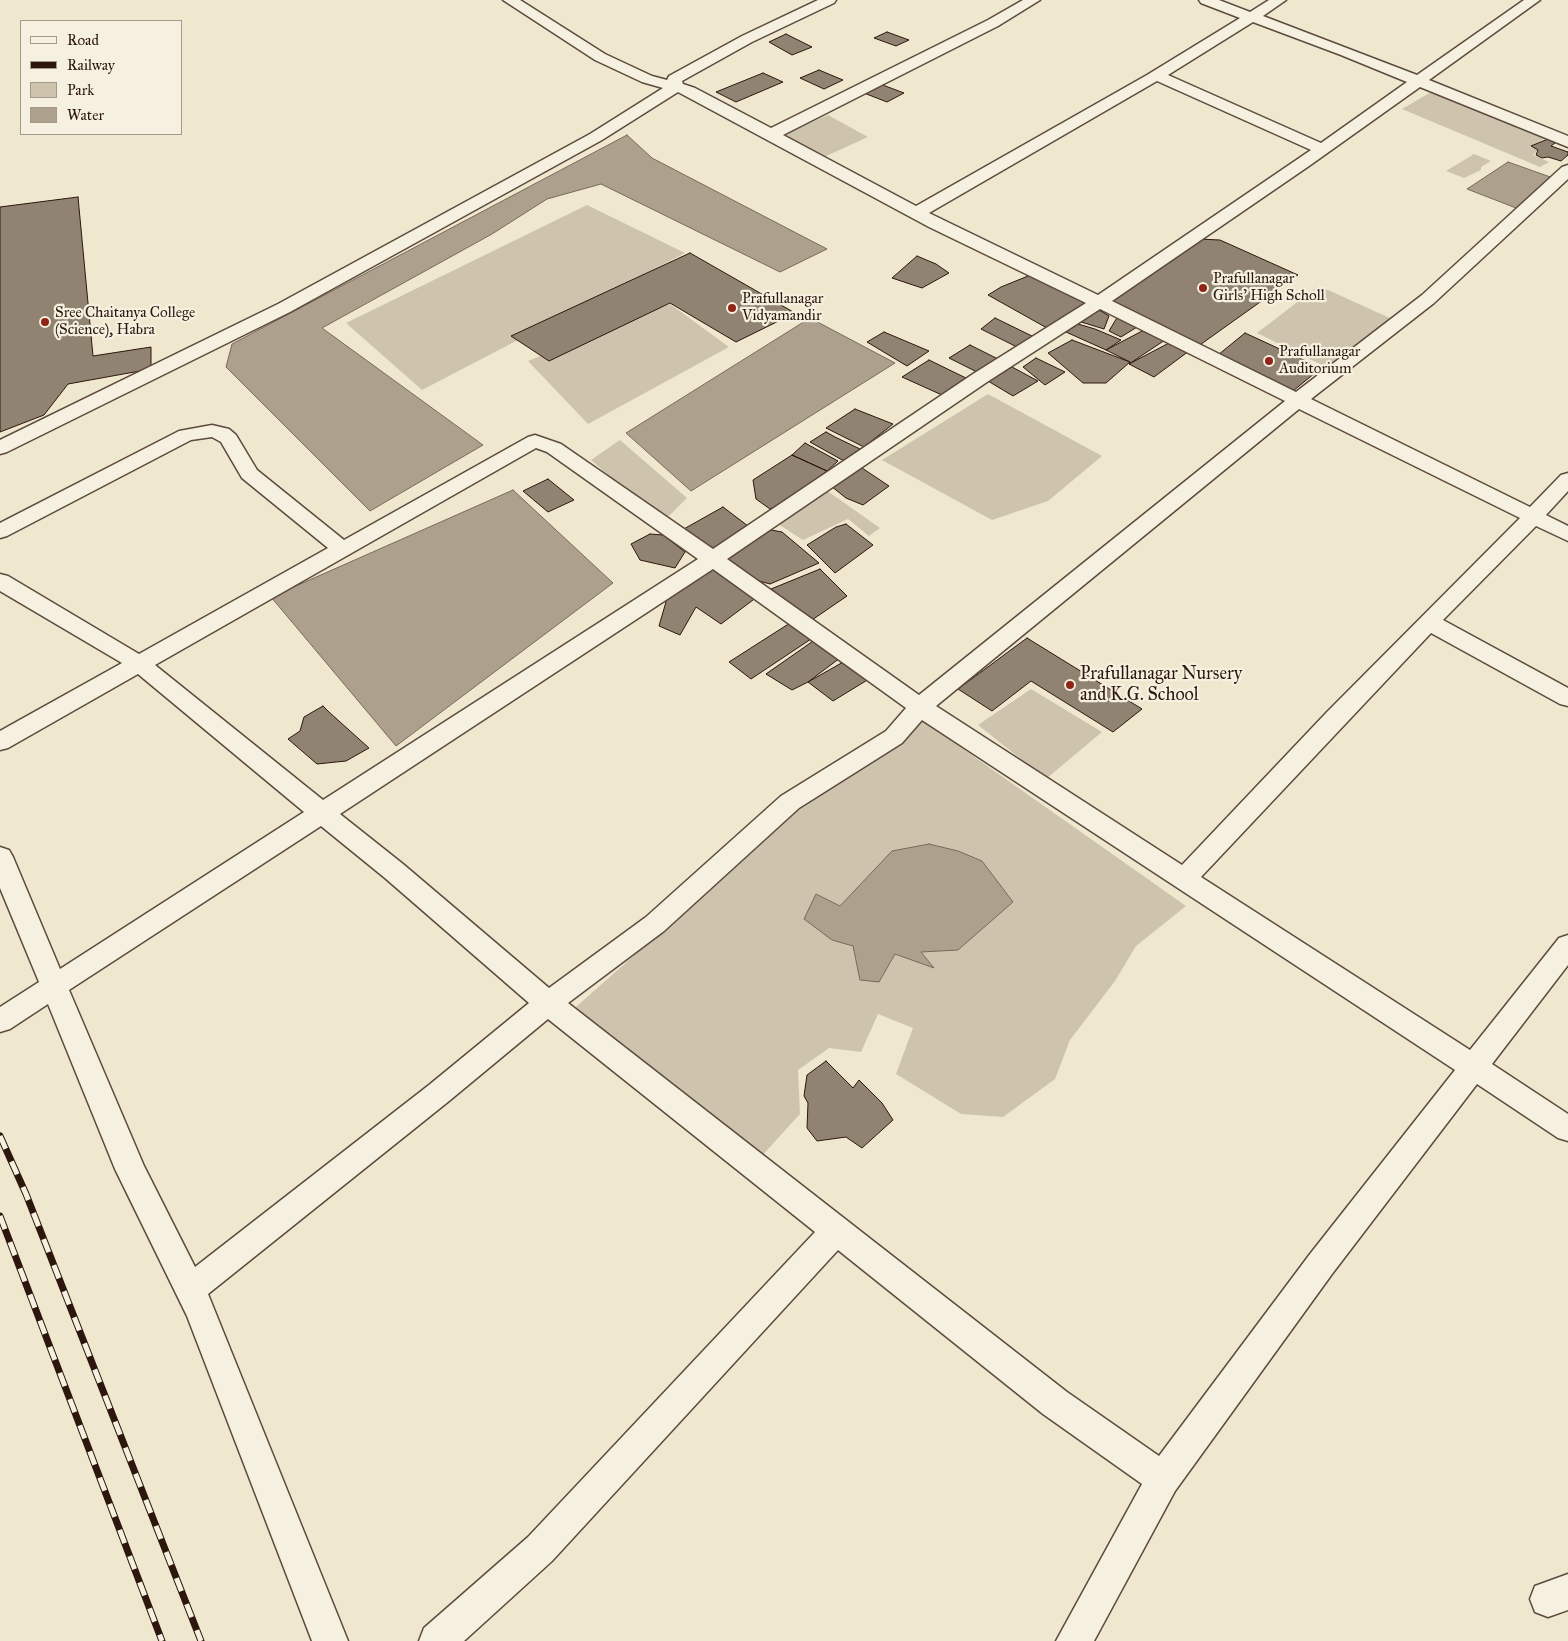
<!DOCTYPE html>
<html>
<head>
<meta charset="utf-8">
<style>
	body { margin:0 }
	#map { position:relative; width:1568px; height:1641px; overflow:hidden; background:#efe8ce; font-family:"IM FELL Great Primer",serif }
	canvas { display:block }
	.legend { position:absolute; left:20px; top:20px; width:162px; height:115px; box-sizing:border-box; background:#f5f0df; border:1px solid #a5998b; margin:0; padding:6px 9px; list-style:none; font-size:15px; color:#2c160e }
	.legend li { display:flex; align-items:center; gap:10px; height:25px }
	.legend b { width:25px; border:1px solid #a5998b }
</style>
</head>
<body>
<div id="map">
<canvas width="1568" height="1641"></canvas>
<ul class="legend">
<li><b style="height:6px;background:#f5f0df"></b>Road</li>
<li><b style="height:6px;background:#2c160e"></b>Railway</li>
<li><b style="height:14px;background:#cec4ad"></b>Park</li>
<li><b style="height:14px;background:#ada18d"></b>Water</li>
</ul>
</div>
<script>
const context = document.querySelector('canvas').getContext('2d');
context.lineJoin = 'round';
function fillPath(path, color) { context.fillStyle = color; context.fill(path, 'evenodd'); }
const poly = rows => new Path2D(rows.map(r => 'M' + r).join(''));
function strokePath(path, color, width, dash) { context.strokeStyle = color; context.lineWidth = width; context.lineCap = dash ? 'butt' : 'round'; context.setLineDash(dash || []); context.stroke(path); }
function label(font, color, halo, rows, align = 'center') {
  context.font = font + ' "IM FELL Great Primer",serif'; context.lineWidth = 4.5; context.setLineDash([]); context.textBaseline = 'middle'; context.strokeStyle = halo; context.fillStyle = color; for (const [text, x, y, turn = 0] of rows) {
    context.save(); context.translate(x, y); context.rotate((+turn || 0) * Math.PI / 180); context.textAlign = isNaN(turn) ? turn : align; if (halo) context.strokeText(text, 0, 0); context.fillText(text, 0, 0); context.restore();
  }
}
fillPath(poly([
	[1431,92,1544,139,1530,147,1538,150,1533,155,1549,162,1540,167,1402,109],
	[828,115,868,137,822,158,780,135],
	[1474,154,1491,161,1481,167,1481,170,1464,178,1446,171],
	[587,205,685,253,422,390,346,323],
	[1317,287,1328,290,1392,319,1328,368,1257,333],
	[670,304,729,347,588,424,528,361],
	[988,394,1102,456,1048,501,992,520,882,460],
	[620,440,687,498,662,523,591,460],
	[826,490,880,528,869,536,848,519,803,540,775,522],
	[1031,689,1102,732,1046,779,978,725],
	[922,720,1186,906,1136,946,1115,981,1070,1040,1055,1079,1003,1117,961,1114,896,1074,913,1028,878,1014,861,1052,829,1048,798,1070,800,1114,748,1171,559,1022,798,810,893,748]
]), '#cec4ad');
const water = poly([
	[627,135,652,158,827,249,780,272,601,184,547,199,492,234,322,328,483,445,370,511,226,367,232,344,627,135],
	[1508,162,1556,179,1516,208,1467,189,1508,162],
	[810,318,895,363,691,491,626,433,810,318],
	[513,490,613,583,396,746,271,597,513,490],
	[929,844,958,851,982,861,1013,902,958,950,921,952,934,968,895,954,879,982,860,980,853,946,832,940,804,919,816,894,840,906,892,851,929,844]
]);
fillPath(water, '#ada18d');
strokePath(water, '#79695a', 1);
const building = poly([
	[887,32,909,40,896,46,874,38,887,32],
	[786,34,812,47,792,55,769,42,786,34],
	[819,70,843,80,824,89,800,78,819,70],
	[763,73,783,82,736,102,716,92,763,73],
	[880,84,904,93,887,102,864,93,880,84],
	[1548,139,1555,143,1551,146,1568,152,1568,155,1561,161,1548,157,1542,158,1536,155,1538,150,1531,146,1548,139],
	[78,197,93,356,151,347,151,369,68,384,44,415,0,432,0,207,78,197],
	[1198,239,1220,240,1298,275,1197,347,1108,301,1198,239],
	[690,253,795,313,736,342,670,303,549,361,511,336,690,253],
	[917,256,936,264,949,273,922,288,892,278,917,256],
	[1033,274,1087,302,1047,328,988,295,1001,287,1033,274],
	[1099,310,1109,316,1104,329,1078,321,1099,310],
	[1118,316,1137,327,1121,337,1109,331,1118,316],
	[995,318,1034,337,1017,347,981,329,995,318],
	[1078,324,1095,329,1121,340,1106,350,1066,332,1078,324],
	[1144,330,1165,340,1129,364,1130,362,1106,350,1144,330],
	[884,332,929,351,907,366,867,342,884,332],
	[1245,333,1321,368,1293,391,1218,355,1245,333],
	[1072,340,1130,362,1106,383,1083,383,1048,353,1072,340],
	[1169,343,1189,351,1154,377,1129,364,1169,343],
	[970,345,998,359,977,372,949,358,970,345],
	[1036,358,1065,372,1045,385,1023,367,1036,358],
	[929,360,968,379,942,395,902,377,929,360],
	[1012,367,1038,381,1013,396,988,381,1012,367],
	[855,409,893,424,864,447,826,428,855,409],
	[826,432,835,437,860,449,844,461,810,442,826,432],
	[805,443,838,461,827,471,792,455,805,443],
	[792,455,827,471,786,502,770,509,756,499,753,480,792,455],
	[862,468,889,486,863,505,846,498,831,486,846,475,862,468],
	[548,479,574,500,548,512,523,491,548,479],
	[723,507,748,526,711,551,682,530,723,507],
	[846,524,873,545,835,573,807,545,836,527,846,524],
	[766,529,782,532,819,563,770,584,752,579,724,559,766,529],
	[650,534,663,535,685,552,675,568,640,560,631,544,650,534],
	[716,568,757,597,721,624,696,607,680,635,659,626,668,595,716,568],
	[820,569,847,596,809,622,771,589,820,569],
	[790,623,811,639,751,679,729,662,790,623],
	[1027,638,1142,709,1113,732,1031,681,992,711,958,689,1027,638],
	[816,639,840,658,808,682,792,690,766,674,816,639],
	[845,661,869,679,833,701,808,682,845,661],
	[323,706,329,712,369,748,346,761,317,764,288,739,300,731,304,717,323,706],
	[826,1061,853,1088,859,1080,882,1103,893,1120,862,1148,846,1137,817,1141,807,1128,808,1103,804,1096,807,1075,826,1061]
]);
fillPath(building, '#918372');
strokePath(building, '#2c160e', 1);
const minor = poly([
	[503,0,520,0,605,54,652,76,667,80,669,76,742,36,818,0,836,0,834,3,752,42,682,81,683,84,695,88,771,128,988,20,1023,0,1040,0,998,26,783,135,916,206,1147,75,1240,18,1201,3,1199,0,1219,0,1250,12,1269,0,1286,0,1263,16,1417,75,1524,0,1540,0,1429,80,1568,136,1568,147,1420,87,1309,166,1112,301,1296,392,1422,295,1562,167,1568,165,1568,179,1434,303,1311,399,1530,507,1561,475,1568,473,1568,491,1546,515,1568,526,1568,541,1536,526,1443,620,1568,688,1568,706,1560,704,1431,633,1201,877,1470,1050,1559,938,1568,935,1568,965,1492,1064,1568,1114,1568,1141,1558,1138,1477,1084,1332,1274,1175,1491,1094,1641,1056,1641,1142,1484,1043,1414,838,1250,552,1561,464,1641,419,1641,424,1628,528,1537,815,1232,548,1019,449,1101,208,1294,348,1641,312,1641,187,1316,115,1169,48,1004,10,1029,0,1032,0,1007,39,982,0,888,0,847,9,850,13,857,60,969,304,812,138,674,8,748,0,750,0,731,122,663,0,591,0,574,8,576,139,654,328,548,242,478,221,442,212,437,191,440,7,536,0,538,0,523,179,431,212,425,229,429,236,435,257,470,344,540,528,437,535,435,561,444,713,549,973,374,1086,303,929,227,678,92,602,140,290,312,7,452,0,454,0,440,278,304,590,134,663,88,642,82,595,60,503,0],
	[1253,22,1341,55,1407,82,1321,143,1168,75,1253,22],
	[1157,81,1311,150,1098,295,929,213,1157,81],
	[1100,309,1285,401,919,695,727,559,987,382,1100,309],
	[1299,409,1520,518,1327,712,1182,865,936,706,1299,409],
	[536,448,547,452,698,559,323,800,155,665,536,448],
	[713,569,906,708,886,731,781,796,646,917,549,988,403,864,340,814,713,569],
	[922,720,1455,1070,1310,1254,1159,1456,1067,1392,568,1003,664,931,799,808,902,743,922,720],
	[321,826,385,878,529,1003,429,1085,195,1267,144,1166,69,990,321,826],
	[1568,1574,1568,1610,1548,1617,1535,1612,1530,1599,1535,1586,1568,1574]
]);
strokePath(minor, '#5d4a3e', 3);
fillPath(minor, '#f5f0df');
const rail = poly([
	[0,1136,26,1194,201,1641],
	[0,1216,162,1641]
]);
strokePath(rail, '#2c160e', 7);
strokePath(rail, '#f5f0df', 5, [14]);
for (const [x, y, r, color] of [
	[1203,288,5,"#8f2418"],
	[732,308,5,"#8f2418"],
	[45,322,5,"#8f2418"],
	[1269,361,5,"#8f2418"],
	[1070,685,5,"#8f2418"]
]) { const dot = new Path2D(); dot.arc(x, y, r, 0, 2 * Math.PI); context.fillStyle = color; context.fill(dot); strokePath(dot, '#f5f0df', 2); }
label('15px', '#2c160e', '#f5f0df', [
	["Prafullanagar",1213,279],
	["Girls' High Scholl",1213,296],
	["Prafullanagar",742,299],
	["Vidyamandir",742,316],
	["Sree Chaitanya College",55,313],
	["(Science), Habra",55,330],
	["Prafullanagar",1279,352],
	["Auditorium",1279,369]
], 'left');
label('18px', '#2c160e', '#f5f0df', [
	["Prafullanagar Nursery",1080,675],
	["and K.G. School",1080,696]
], 'left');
</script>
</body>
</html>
